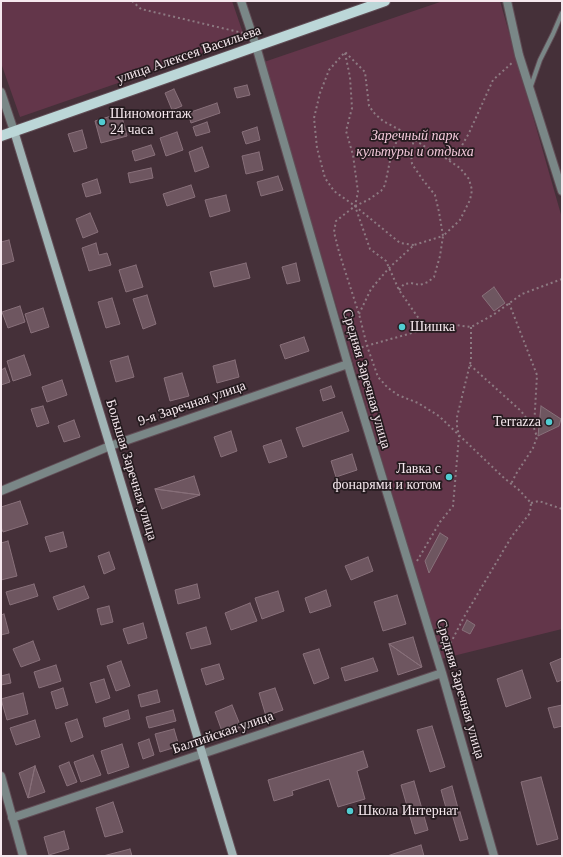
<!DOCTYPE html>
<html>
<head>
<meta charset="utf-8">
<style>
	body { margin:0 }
	#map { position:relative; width:563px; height:857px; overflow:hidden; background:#453039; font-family:Georgia,serif }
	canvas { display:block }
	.frame { position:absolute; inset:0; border:2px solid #f6e8ee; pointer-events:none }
</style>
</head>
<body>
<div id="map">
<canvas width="563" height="857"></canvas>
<div class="frame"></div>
</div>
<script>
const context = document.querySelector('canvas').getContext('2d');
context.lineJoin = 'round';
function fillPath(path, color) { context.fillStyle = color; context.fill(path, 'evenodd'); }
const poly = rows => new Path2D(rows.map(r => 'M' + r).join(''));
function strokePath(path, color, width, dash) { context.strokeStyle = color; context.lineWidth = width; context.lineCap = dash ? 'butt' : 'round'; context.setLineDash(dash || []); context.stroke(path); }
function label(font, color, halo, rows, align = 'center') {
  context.font = font + ' Georgia,serif'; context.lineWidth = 3.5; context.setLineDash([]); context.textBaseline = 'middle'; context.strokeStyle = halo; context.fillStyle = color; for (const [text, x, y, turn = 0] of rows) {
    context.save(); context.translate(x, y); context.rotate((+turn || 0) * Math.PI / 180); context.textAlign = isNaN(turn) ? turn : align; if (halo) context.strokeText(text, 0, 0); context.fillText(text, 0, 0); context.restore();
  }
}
fillPath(poly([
	[1,1,232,1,245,39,20,117,1,63],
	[443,1,500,1,562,218,562,629,441,659,264,62]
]), '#63364a');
const building = poly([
	[247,85,250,95,237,98,234,88,247,85],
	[174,89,182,106,172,110,165,93,174,89],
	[217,103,220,113,191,123,188,113,217,103],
	[121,113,127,136,101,143,95,121,121,113],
	[207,122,210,132,196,136,193,127,207,122],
	[257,127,260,140,246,144,242,132,257,127],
	[82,130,87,148,74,152,68,134,82,130],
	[177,132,183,150,166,156,160,138,177,132],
	[151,145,155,155,135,161,132,151,151,145],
	[202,147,209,167,195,172,189,152,202,147],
	[259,152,263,170,246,174,242,156,259,152],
	[151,168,153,178,130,183,128,173,151,168],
	[278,176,283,190,261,196,257,182,278,176],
	[97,179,101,193,86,197,82,184,97,179],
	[191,185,195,197,167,206,163,194,191,185],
	[226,195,230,211,210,217,205,200,226,195],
	[90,213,98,232,83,238,76,219,90,213],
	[9,240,14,261,1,265,1,242,9,240],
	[96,243,99,255,107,253,111,265,89,271,82,248,96,243],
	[246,263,250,278,214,287,210,272,246,263],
	[296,263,300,281,287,284,282,267,296,263],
	[136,265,143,287,126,292,119,270,136,265],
	[494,287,505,303,494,311,482,296,494,287],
	[147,295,156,324,143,329,133,299,147,295],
	[112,298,120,324,106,328,98,302,112,298],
	[20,306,25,322,8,328,2,312,20,306],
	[43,308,49,327,31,333,25,314,43,308],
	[304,337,309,351,285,359,280,345,304,337],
	[24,355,31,375,13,381,7,361,24,355],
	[128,356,134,377,116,382,110,361,128,356],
	[235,360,239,377,217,383,213,366,235,360],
	[5,368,10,382,1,385,1,370,5,368],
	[182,373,189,396,170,401,164,378,182,373],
	[62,380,67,395,47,402,42,387,62,380],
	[331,386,335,397,323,401,320,390,331,386],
	[43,406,49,423,37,427,31,409,43,406],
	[541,406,561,419,559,426,538,436,541,406],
	[342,412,349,431,303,447,296,428,342,412],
	[74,420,80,437,64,442,58,426,74,420],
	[231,431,237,451,221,457,214,437,231,431],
	[281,440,287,457,269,463,263,446,281,440],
	[352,454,357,470,336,477,331,461,352,454],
	[194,476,200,495,155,489,194,476],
	[155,489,200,495,162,509,155,489],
	[20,501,28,524,3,532,1,527,1,507,20,501],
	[63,532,67,547,50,552,45,537,63,532],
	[440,533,448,538,429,573,425,561,440,533],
	[8,541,17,576,1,580,1,543,8,541],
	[109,552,115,569,104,574,98,556,109,552],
	[368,557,373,571,351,580,345,566,368,557],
	[34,584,38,596,10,605,6,592,34,584],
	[197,584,200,598,178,604,175,590,197,584],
	[84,586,89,598,58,610,53,597,84,586],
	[326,590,331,606,310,613,305,598,326,590],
	[278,591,284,611,262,619,255,598,278,591],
	[397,595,406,624,383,631,374,602,397,595],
	[250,603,257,621,231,630,225,613,250,603],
	[109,606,113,622,101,625,97,609,109,606],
	[4,614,9,633,1,635,1,615,4,614],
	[467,620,475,625,470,634,462,630,467,620],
	[143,623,147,638,128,644,123,629,143,623],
	[206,627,211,644,191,649,186,633,206,627],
	[413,637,422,667,389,644,413,637],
	[33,641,40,660,21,667,13,649,33,641],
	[389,644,422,667,398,675,389,644],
	[319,649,329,678,314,684,303,654,319,649],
	[373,658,378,671,345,681,341,668,373,658],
	[562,658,562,680,557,682,550,663,562,658],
	[121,661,130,686,116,691,107,666,121,661],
	[219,664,224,679,206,685,201,669,219,664],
	[56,665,61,681,39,688,34,672,56,665],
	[522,670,531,698,506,707,497,679,522,670],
	[9,674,11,683,1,685,1,676,9,674],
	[104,679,110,698,96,703,90,683,104,679],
	[63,688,68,705,56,709,51,692,63,688],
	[275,688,283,710,266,716,259,693,275,688],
	[157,690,160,702,141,707,138,695,157,690],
	[23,693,28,714,7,720,1,699,23,693],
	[232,705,241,727,223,734,215,712,232,705],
	[562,705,562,726,554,728,548,708,562,705],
	[128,710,130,719,105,727,103,718,128,710],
	[173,710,176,721,149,728,146,717,173,710],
	[77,719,83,737,71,742,65,723,77,719],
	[35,720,40,737,16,745,10,728,35,720],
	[432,726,445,767,430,772,417,730,432,726],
	[174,729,179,746,160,752,155,734,174,729],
	[149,739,154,755,143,759,138,743,149,739],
	[122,744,129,767,108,774,101,751,122,744],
	[363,751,368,767,357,771,365,799,338,807,329,779,292,791,293,795,274,801,268,780,363,751],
	[93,755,101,775,81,782,74,762,93,755],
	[69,762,77,782,67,786,59,766,69,762],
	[35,766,45,792,28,798,35,766],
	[35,766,28,798,19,773,35,766],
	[541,777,558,839,537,845,521,782,541,777],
	[414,781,428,830,415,834,401,785,414,781],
	[452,786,459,812,448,815,441,790,452,786],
	[113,802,123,832,105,837,96,808,113,802],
	[460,812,468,839,460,841,452,814,460,812],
	[64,831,69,849,49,855,44,837,64,831],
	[421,845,424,856,387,856,421,845],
	[130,849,132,856,103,856,130,849]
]);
fillPath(building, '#6e5660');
strokePath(building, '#88707a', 1);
const lane = poly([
	[531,86,540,60,553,34,562,13]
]);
const street = poly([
	[241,1,256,46,351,375,442,673,494,856],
	[507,1,519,55,562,191],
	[1,92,14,131],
	[1,491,110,446,348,364],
	[1,776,23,856],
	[12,818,442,673]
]);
const secondary = poly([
	[14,131,110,446,233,856]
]);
const primary = poly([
	[1,136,385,1]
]);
strokePath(lane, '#614d56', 6);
strokePath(street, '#614d56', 10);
strokePath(secondary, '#614d56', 10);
strokePath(primary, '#614d56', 12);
strokePath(poly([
	[132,1,141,9,243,33],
	[345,53,350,77,352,108,346,131,353,155,358,192,355,206,370,249,386,261,399,290,426,329],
	[449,160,460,149,469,133,493,80,513,62],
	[399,290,404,284,411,283,420,285,428,282,434,277,440,256,443,236,460,220,470,200,472,190,469,179,460,168,438,153,427,148,400,130,383,121,375,114,369,106,365,72,345,52,329,70,320,93,314,118,317,148,325,178,334,191,355,206,400,243,414,245],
	[509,303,537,375,534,427],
	[359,314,371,289,389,268,414,245,443,236,439,212,435,195,423,180,412,164,411,153,414,139,398,139,392,151,385,185,381,191,368,200,355,206,336,221,334,232,339,252,359,314,367,346,378,377,388,388,398,395,418,403,439,416,504,478,519,490,531,503,530,513,512,536,464,617,445,654],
	[352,350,426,329,439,323,471,327,493,315,522,294,562,279],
	[470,365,521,411,534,428,537,437,533,448,516,474,511,484],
	[531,503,539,501,562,509],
	[417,561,440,522,453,506,459,436,457,426,457,417,471,360,471,327]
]), '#8d7a82', 2, [2, 3]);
strokePath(lane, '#7a8787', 4);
strokePath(street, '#7a8787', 8);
strokePath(secondary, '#a0b4b5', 8);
strokePath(primary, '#bcd7d8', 10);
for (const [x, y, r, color] of [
	[102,122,4,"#51ccd1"],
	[402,327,4,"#51ccd1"],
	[549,422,4,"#51ccd1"],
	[449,477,4,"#51ccd1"],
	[350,811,4,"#51ccd1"]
]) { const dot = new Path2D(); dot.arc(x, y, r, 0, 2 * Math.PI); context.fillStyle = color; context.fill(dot); strokePath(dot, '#251b1f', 1.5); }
label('14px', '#f6e8ee', '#251b1f', [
	["улица Алексея Васильева",189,55,-19],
	["Средняя Заречная улица",366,379,74],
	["9-я Заречная улица",192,404,-19],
	["Большая Заречная улица",131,470,73],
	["Средняя Заречная улица",460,689,74],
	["Балтийская улица",223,733,-19]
]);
label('14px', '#f6e8ee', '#251b1f', [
	["Шиномонтаж",110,114],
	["24 часа",110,130],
	["Шишка",410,327],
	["Terrazza",541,422,"right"],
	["Лавка с",441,469,"right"],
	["фонарями и котом",441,485,"right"],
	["Школа Интернат",358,811]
], 'left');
label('italic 14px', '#f3c8da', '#251b1f', [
	["Заречный парк",415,136],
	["культуры и отдыха",415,152]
]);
</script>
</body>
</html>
